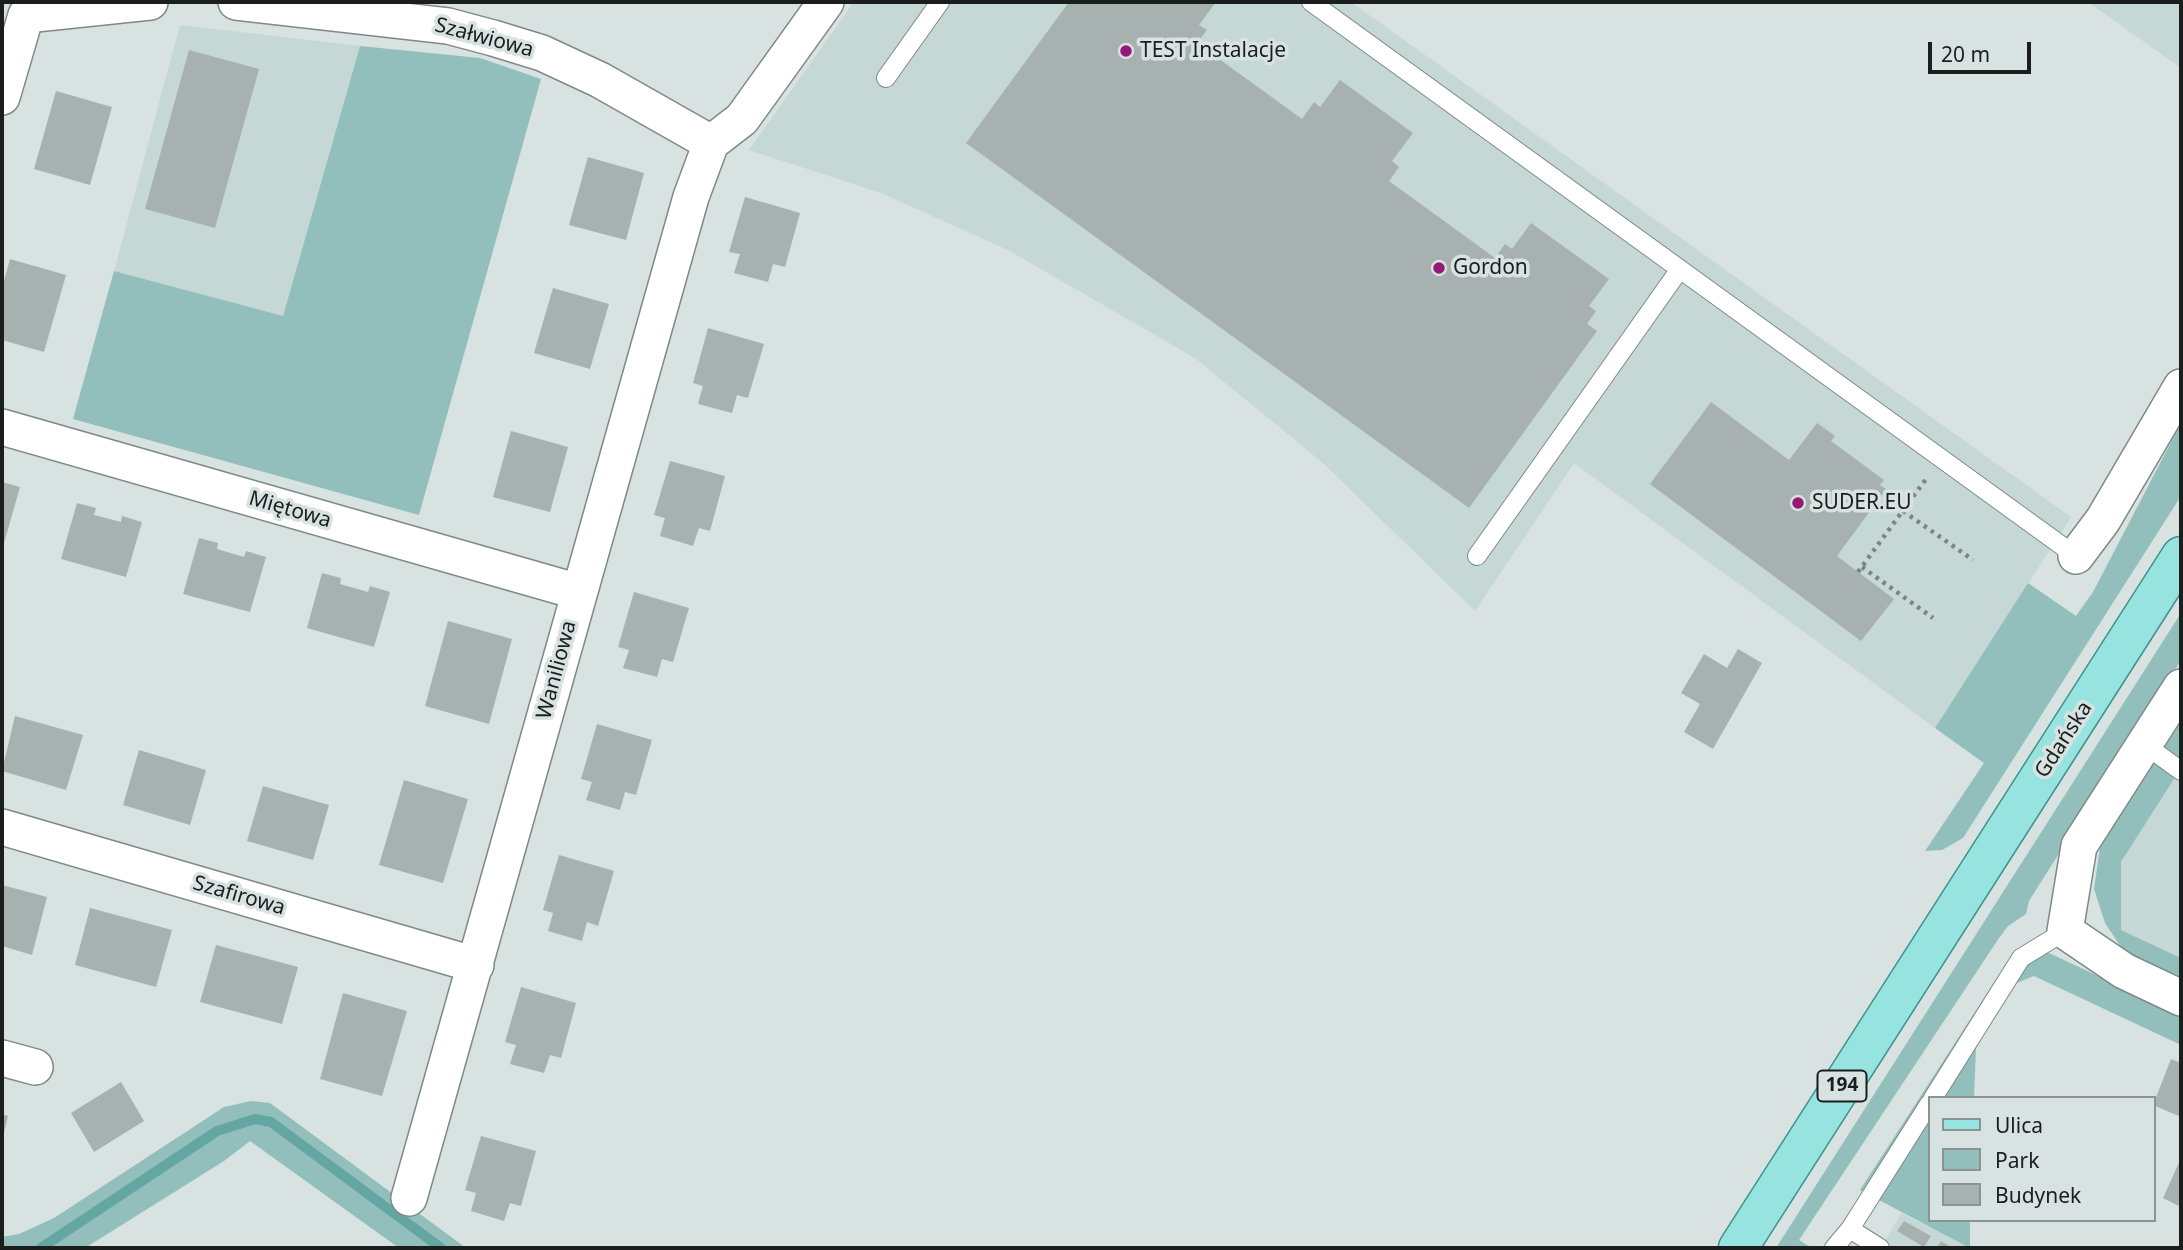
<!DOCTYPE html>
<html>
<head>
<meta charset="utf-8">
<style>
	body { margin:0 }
	#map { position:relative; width:2183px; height:1250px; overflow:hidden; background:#d7e2e1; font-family:"Noto Sans",sans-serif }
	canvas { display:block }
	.frame { position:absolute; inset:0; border:4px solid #1a1e1d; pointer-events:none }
	.legend { position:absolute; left:1928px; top:1096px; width:228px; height:126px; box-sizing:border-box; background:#d7e2e1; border:2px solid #8b9493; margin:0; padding:9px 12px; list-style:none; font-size:21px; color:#1a1e1d }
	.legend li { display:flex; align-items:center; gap:14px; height:35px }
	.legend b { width:35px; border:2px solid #8b9493 }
	.scale { position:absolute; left:1928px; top:42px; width:103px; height:32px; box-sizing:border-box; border:4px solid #1a1e1d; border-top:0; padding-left:9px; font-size:21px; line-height:24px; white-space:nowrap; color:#1a1e1d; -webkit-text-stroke:5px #d7e2e1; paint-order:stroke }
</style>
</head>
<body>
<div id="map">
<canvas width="2183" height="1250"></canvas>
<div class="frame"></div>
<ul class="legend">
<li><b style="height:9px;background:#97e3df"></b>Ulica</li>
<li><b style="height:19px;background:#92bfbb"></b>Park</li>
<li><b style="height:19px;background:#a7b1b0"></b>Budynek</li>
</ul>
<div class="scale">20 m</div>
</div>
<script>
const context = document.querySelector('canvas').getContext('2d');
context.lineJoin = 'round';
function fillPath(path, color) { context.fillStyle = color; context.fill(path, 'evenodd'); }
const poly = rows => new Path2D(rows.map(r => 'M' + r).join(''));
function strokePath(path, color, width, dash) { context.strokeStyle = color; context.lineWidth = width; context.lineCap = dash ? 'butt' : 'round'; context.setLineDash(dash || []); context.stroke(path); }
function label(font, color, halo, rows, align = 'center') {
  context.font = font + ' "Noto Sans",sans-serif'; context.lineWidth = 7; context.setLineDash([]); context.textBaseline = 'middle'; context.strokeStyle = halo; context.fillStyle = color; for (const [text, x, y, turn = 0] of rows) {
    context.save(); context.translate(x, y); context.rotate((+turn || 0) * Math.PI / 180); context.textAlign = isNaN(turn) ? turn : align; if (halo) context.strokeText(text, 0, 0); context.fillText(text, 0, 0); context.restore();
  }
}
fillPath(poly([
	[854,2,1351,2,2071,517,1935,728,1574,463,1475,611,1323,463,1195,358,1008,250,881,193,749,150],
	[2088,2,2181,2,2181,68],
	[180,25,360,46,283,317,114,271],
	[2181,768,2181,958,2121,930,2121,862],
	[1901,1213,1970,1246,1970,1248,1881,1248]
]), '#c5d8d6');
fillPath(poly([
	[360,46,480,58,541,79,419,515,73,419,114,271,283,316],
	[2181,423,2181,496,1963,838,1942,850,1925,851,1984,763,1935,728,2028,583,2076,616,2093,592],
	[2181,613,2181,660,2029,901,2026,914,2008,926,1999,938,1799,1240,1812,1248,1776,1248],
	[2181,722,2181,768,2121,862,2121,930,2181,958,2181,981,2127,956,2105,923,2094,889,2100,848],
	[2020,950,2047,952,2181,1015,2181,1045,2034,976,2002,989,1976,1047,1974,1098,1929,1098,1929,1220,1970,1220,1970,1246,1975,1248,1970,1248,1860,1190,2004,967],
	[251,1101,270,1103,466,1248,399,1248,250,1141,224,1161,85,1248,2,1248,2,1237,19,1234,54,1218,224,1107]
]), '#92bfbb');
strokePath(poly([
	[41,1248,217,1131,255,1119,271,1122,441,1248]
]), '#64a6a1', 10);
fillPath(poly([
	[1069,2,1216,2,1199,25,1207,30,1197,43,1302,119,1314,102,1320,107,1340,80,1413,133,1392,161,1399,167,1389,181,1495,258,1505,244,1512,249,1531,223,1609,279,1589,306,1596,311,1587,324,1597,331,1469,508,966,143],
	[189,50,259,69,215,228,145,209],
	[56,91,112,107,90,185,34,169],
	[588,157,644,173,626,240,569,225],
	[745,197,800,213,785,267,773,264,768,282,734,273,740,254,729,252],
	[10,259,66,275,44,352,2,340,2,288],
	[553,288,609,304,590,369,534,353],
	[708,328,764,344,748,398,737,395,732,413,698,404,703,386,693,383],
	[1711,402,1789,460,1817,423,1835,436,1831,441,1884,480,1880,485,1886,489,1878,500,1873,496,1870,499,1876,503,1837,556,1894,599,1861,641,1650,484],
	[511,431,568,447,550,512,493,497],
	[670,461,725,476,710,531,699,528,693,546,660,536,665,518,654,515],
	[2,482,20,487,4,543,2,543],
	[77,503,96,508,94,515,121,522,122,516,142,522,126,577,61,559],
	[199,538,218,543,217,549,244,557,246,551,266,557,250,612,183,594],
	[322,573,341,578,340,584,368,592,370,586,390,592,374,647,307,628],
	[634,592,689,608,673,662,662,659,657,677,623,668,629,650,618,647],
	[448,621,512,639,489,724,425,706],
	[1738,649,1762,663,1713,749,1684,732,1700,704,1681,693,1704,654,1727,668],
	[15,716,83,735,66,790,2,771],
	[597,724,652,740,636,795,625,792,620,810,586,800,592,782,581,779],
	[139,750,206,770,190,825,123,805],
	[404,780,468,799,443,883,379,865],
	[263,786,329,805,313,860,247,841],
	[559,855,614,871,598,926,587,922,582,941,548,931,553,913,543,910],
	[2,885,47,897,32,955,2,946],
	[90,908,172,930,156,987,75,965],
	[216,945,298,967,282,1024,200,1002],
	[521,987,576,1003,561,1058,550,1055,544,1073,510,1064,516,1045,505,1042],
	[343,993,407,1011,382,1096,320,1079],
	[2171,1059,2181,1063,2181,1117,2153,1105],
	[121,1082,144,1121,94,1152,71,1113],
	[2,1114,8,1116,3,1137,2,1137],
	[481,1136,536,1151,521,1206,510,1203,504,1221,471,1211,476,1193,465,1190],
	[2181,1158,2181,1207,2163,1198],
	[1904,1221,1931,1236,1924,1247,1897,1231],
	[1941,1241,1953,1248,1937,1248]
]), '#a7b1b0');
const lane = poly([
	[1311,2,2076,556],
	[886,78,940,2],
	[1477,556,1680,269],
	[2144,744,2181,771],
	[1933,1098,2021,958,2065,931],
	[1850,1229,1880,1248],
	[1834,1248,1850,1229,1929,1104]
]);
const street = poly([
	[236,2,448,26,493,38,542,53,600,80,711,143],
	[2,97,26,15,150,2],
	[711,143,742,119,826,2],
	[2,427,579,592],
	[2076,556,2103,520,2181,387],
	[2181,687,2079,846,2065,931,2124,971,2181,998],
	[2,827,476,965],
	[2,1058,35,1067],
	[409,1198,691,197,711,143]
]);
const primary = poly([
	[1738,1248,2181,556]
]);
strokePath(lane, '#7f8988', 20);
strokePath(street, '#7f8988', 38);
strokePath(primary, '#3e928d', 41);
strokePath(poly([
	[1903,511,1973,560],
	[1862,567,1933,618],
	[1858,572,1926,479]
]), '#7d8584', 4.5, [3.5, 5]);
strokePath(lane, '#fff', 18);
strokePath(street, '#fff', 35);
strokePath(primary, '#97e3df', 38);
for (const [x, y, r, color] of [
	[1126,51,7,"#931a76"],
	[1439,268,7,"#931a76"],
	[1798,503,7,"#931a76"]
]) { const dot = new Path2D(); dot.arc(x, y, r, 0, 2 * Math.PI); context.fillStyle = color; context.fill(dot); strokePath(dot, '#d7e2e1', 2.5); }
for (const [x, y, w] of [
	[1842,1086,49]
]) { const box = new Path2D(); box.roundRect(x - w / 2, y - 15.5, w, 31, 5); context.fillStyle = '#d7e2e1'; context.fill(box); strokePath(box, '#1a1e1d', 2); }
label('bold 19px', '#1a1e1d', null, [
	["194",1842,1086]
]);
label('21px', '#1a1e1d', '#d7e2e1', [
	["Szałwiowa",484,38,15],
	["Miętowa",290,510,16],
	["Waniliowa",557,670,-75],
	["Gdańska",2064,740,-57],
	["Szafirowa",239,896,16]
]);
label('21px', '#1a1e1d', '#d7e2e1', [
	["TEST Instalacje",1140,51],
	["Gordon",1453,268],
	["SUDER.EU",1812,503]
], 'left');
</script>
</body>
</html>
